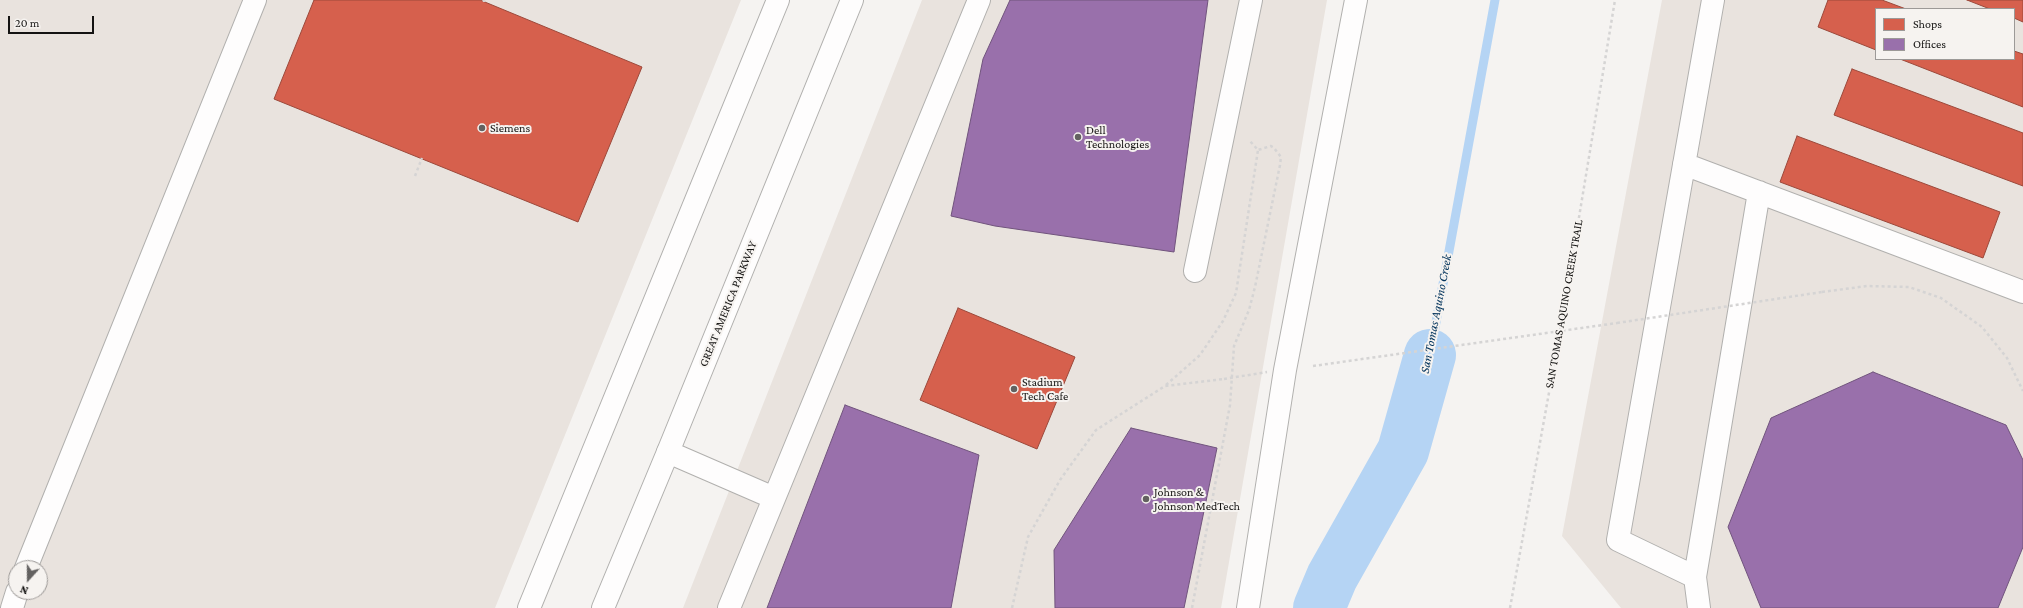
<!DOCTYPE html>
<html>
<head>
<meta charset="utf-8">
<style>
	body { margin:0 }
	#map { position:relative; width:2023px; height:608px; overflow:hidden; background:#f5f3f1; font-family:"Crimson Pro",serif }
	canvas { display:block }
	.legend { position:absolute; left:1875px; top:8px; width:140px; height:52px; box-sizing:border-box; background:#f6f3f0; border:1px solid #9c9997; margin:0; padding:5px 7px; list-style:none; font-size:12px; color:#141312 }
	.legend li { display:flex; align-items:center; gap:8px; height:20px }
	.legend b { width:20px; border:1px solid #9c9997 }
	.north { position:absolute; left:8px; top:560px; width:40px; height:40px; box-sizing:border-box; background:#f6f3f0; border:1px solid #9c9997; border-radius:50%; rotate:201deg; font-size:11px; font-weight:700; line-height:16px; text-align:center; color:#141312 }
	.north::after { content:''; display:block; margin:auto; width:14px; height:18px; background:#636160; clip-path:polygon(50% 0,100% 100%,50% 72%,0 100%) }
	.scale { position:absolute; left:8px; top:16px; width:86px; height:18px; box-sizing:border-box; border:2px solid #141312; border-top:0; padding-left:5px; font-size:12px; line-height:14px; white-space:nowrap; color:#141312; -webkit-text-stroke:3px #f6f3f0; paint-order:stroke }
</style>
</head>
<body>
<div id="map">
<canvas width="2023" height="608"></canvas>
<ul class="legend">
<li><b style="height:11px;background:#d6604d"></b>Shops</li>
<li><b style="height:11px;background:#9970ab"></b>Offices</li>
</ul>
<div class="north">N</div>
<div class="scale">20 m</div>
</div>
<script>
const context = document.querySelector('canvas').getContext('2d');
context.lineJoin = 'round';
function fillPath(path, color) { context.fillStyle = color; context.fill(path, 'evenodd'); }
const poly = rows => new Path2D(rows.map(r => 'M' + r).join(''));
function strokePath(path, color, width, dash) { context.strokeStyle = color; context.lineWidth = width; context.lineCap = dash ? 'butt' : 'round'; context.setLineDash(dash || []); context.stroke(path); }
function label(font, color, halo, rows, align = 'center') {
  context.font = font + ' "Crimson Pro",serif'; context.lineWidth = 4; context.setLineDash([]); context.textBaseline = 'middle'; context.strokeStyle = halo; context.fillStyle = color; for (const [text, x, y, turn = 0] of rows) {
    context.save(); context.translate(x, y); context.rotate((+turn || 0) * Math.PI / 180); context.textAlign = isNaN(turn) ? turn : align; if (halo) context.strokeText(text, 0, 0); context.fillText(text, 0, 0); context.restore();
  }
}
fillPath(poly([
	[0,0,741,0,495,608,0,608],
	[16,568,40,568,40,592,16,592],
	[922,0,1327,0,1221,608,683,608],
	[1662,0,2023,0,2023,608,1621,608,1562,536],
	[1876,9,2014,9,2014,59,1876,59]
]), '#e9e3de');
const shops = poly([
	[314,0,480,0,642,67,578,222,274,99,314,0],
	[1828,0,1882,0,1906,9,1876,9,1876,50,1818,27,1828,0],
	[1967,0,2023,0,2023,22,2014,18,2014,9,1990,9,1967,0],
	[2014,51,2023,54,2023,107,1900,59,2014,59,2014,51],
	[1852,69,2023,133,2023,186,1834,115,1852,69],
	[1797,136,2000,212,1983,258,1780,182,1797,136],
	[958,308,1075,357,1037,449,920,400,958,308]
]);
fillPath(shops, '#d6604d');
strokePath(shops, '#9c493b', 1);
const offices = poly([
	[1010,0,1208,0,1174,252,995,226,951,216,983,59,1010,0],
	[1873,372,2006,425,2023,460,2023,547,1998,608,1761,608,1728,527,1771,418,1873,372],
	[845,405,979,455,951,608,767,608,845,405],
	[1131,428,1217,448,1184,608,1055,608,1054,550,1131,428]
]);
fillPath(offices, '#9970ab');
strokePath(offices, '#71547d', 1);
strokePath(poly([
	[1430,355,1495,0]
]), '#b5d4f4', 9);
strokePath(poly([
	[1319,608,1332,577,1403,451,1430,355]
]), '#b5d4f4', 52);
const minor = poly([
	[1713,0,1618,540,1695,577,1759,192],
	[1684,164,2023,292],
	[1195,271,1251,0],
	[668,452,774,498],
	[26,568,255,0],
	[1695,577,1699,608],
	[12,608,17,592],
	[729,608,979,0],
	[1248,608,1285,370,1356,0]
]);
const major = poly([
	[529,608,778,0],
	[603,608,668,452,852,0]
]);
strokePath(minor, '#b1b0ae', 24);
strokePath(major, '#b1b0ae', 24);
strokePath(poly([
	[484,2,484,0],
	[415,176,422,158],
	[1822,292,1867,286,1909,287,1941,298,1982,327,2007,358,2023,391],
	[1313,366,1617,323],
	[1166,385,1200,355,1223,321,1236,293,1258,150,1249,140],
	[1012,608,1028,537,1060,480,1096,430,1165,386,1224,379],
	[1192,608,1230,405,1234,346,1249,310,1255,287,1280,165,1281,157,1274,148,1271,146,1258,150],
	[1510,608,1560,332,1615,0]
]), '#d5d4d4', 2.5, [3, 3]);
strokePath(minor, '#fefdfd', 22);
strokePath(major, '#fefdfd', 22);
strokePath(poly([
	[1617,323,1822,292],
	[1224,379,1267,372]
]), '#d5d4d4', 2.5, [3, 3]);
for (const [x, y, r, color] of [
	[482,128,4,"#636160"],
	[1078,137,4,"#636160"],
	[1014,389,4,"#636160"],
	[1146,499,4,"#636160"]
]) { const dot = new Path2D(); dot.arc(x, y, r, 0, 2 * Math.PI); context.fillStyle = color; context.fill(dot); strokePath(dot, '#f6f3f0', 1.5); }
label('12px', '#141312', '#f6f3f0', [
	["Siemens",490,128],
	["Dell",1086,130],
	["Technologies",1086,144],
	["Stadium",1022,382],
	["Tech Cafe",1022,396],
	["Johnson &",1154,492],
	["Johnson MedTech",1154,506]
], 'left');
label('12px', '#141312', '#f6f3f0', [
	["GREAT AMERICA PARKWAY",728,304,-68],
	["SAN TOMAS AQUINO CREEK TRAIL",1564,304,-80]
]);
label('italic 13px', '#00325b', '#f6f3f0', [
	["San Tomas Aquino Creek",1436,314,-79]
]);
</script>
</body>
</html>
